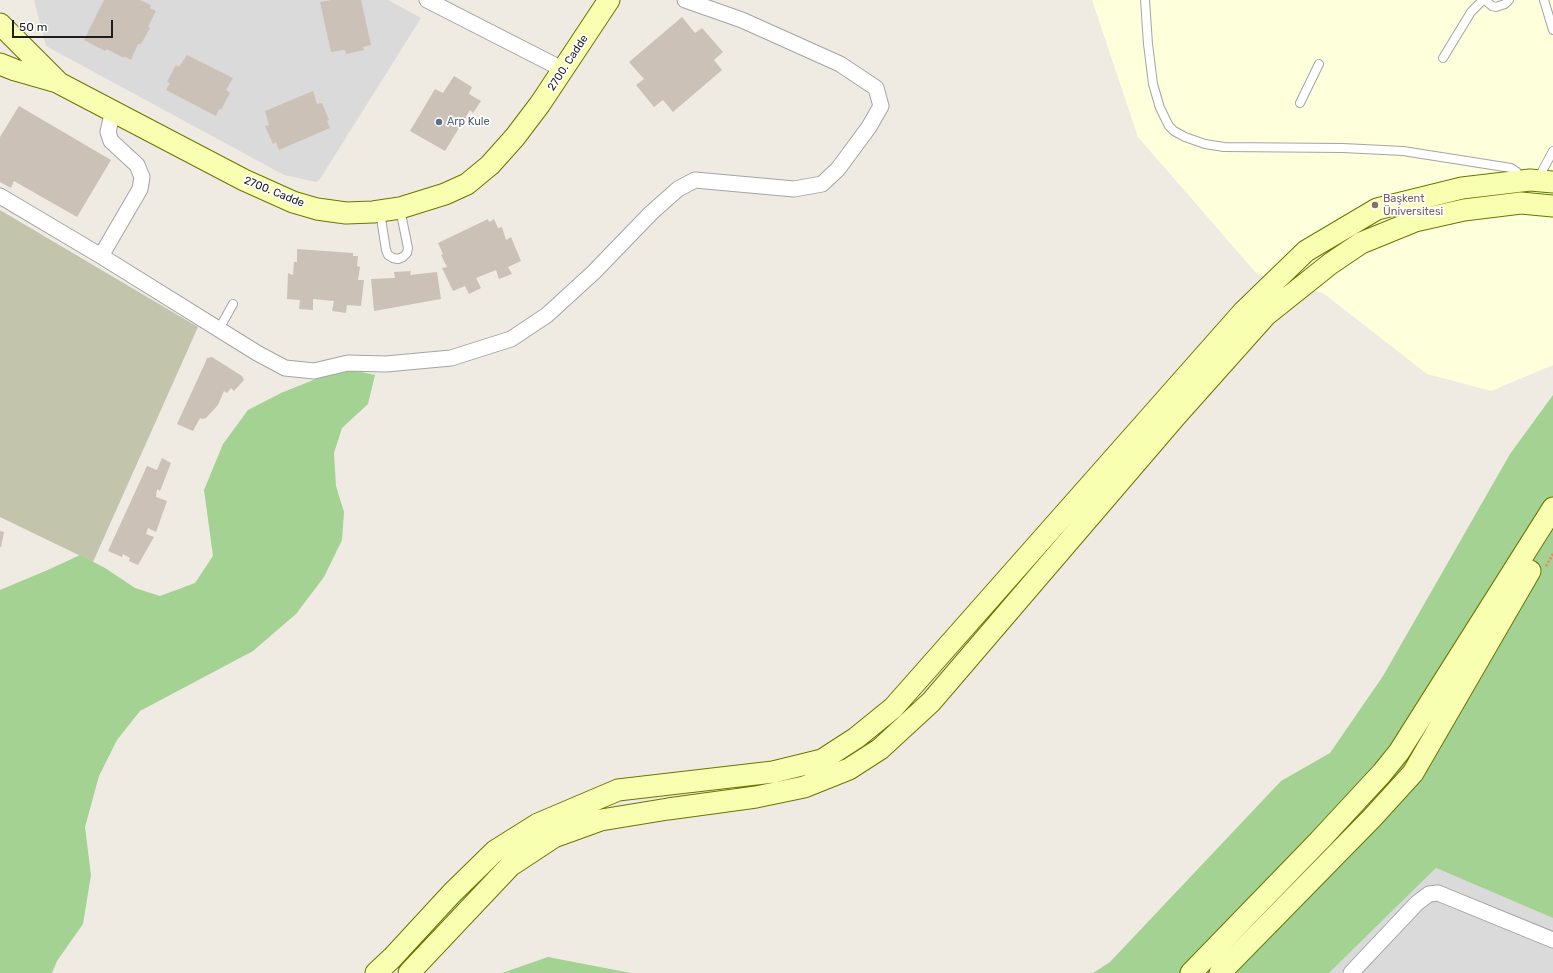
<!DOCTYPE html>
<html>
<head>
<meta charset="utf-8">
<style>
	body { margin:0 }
	#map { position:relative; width:1553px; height:973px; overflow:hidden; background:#efebe2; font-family:Rubik,sans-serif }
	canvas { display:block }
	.scale { position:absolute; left:12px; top:20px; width:101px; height:18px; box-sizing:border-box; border:2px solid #1d1d1d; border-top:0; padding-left:5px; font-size:12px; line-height:14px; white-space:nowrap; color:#1d1d1d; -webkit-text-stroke:3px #fff; paint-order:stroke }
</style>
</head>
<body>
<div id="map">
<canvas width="1553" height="973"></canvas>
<div class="scale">50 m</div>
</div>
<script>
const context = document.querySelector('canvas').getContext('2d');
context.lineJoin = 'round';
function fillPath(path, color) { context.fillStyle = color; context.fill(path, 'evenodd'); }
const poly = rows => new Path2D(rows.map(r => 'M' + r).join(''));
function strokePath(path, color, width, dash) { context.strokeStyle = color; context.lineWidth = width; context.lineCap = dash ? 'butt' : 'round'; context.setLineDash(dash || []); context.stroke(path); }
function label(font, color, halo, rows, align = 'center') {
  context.font = font + ' Rubik,sans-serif'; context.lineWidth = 3.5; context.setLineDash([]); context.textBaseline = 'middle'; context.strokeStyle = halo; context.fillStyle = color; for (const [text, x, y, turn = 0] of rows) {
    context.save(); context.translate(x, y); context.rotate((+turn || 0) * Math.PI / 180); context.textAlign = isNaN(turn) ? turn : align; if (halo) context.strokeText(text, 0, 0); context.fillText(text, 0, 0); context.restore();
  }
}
fillPath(poly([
	[34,0,388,0,421,18,320,179,316,182,284,175,46,46],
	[1436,868,1553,918,1553,973,1329,973]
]), '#dbdada');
fillPath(poly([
	[1092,0,1553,0,1553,365,1491,391,1427,374,1323,293,1257,274,1138,137]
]), '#feffdb');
fillPath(poly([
	[0,210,198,327,93,562,0,517]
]), '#c3c4ac');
fillPath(poly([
	[343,368,375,375,368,404,342,428,334,453,336,486,344,512,342,540,324,577,296,614,253,651,140,711,117,740,99,776,85,827,91,875,83,924,57,961,52,973,0,973,0,590,50,569,80,555,105,568,135,588,160,596,195,583,213,556,204,490,223,444,248,410,281,393],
	[1553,395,1553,918,1436,868,1329,973,1093,973,1110,962,1281,781,1330,753,1383,676,1510,454],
	[548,957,631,973,502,973]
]), '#a3d292');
fillPath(poly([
	[104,0,140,0,151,5,150,8,156,11,148,27,150,28,141,44,138,44,131,60,124,56,124,58,107,49,105,51,84,40],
	[331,0,361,0,371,45,363,47,364,50,346,54,345,50,331,52,320,2],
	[682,17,695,33,702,28,723,52,714,60,722,70,673,112,663,100,654,107,636,85,644,79,629,62],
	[187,55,233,78,226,90,230,93,221,110,219,109,216,116,166,90,170,83,167,82,176,65,179,67],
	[454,76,472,87,469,94,481,101,473,113,470,110,445,151,410,131,435,89,443,93],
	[313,91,317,104,322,103,329,120,327,121,330,128,279,150,276,142,273,144,265,126,269,125,265,111],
	[19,106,111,160,77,217,14,181,11,188,0,182,0,137],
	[488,219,489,222,494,219,498,228,502,227,506,240,511,237,521,261,508,267,512,274,499,279,496,270,476,278,481,288,469,294,465,286,453,291,442,268,447,267,441,255,443,254,438,243],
	[297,249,353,253,353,256,358,256,357,266,360,267,358,280,364,280,361,306,347,305,346,313,332,311,334,301,313,299,313,310,299,309,300,300,287,299,288,273,293,275,294,262,297,262],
	[411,271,410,275,437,272,441,299,374,311,371,279,395,278,394,272],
	[212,357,242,376,244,380,234,391,231,388,227,393,224,391,218,405,206,418,202,419,200,418,193,431,177,424,206,361,207,358],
	[162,458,171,463,160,491,157,489,156,497,167,501,156,532,148,528,146,534,154,537,138,565,129,561,130,558,123,554,122,557,108,551,147,466,157,470],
	[0,531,4,532,1,547,0,547]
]), '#cbc1b7');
const lane = poly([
	[1145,0,1148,44,1153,84,1160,108,1169,126,1174,131,1185,137,1205,144,1224,147,1343,148,1403,151,1511,168,1517,172,1519,180],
	[1485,0,1492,6,1496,7,1505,4,1509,0],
	[1544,0,1553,30],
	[1443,58,1471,12,1483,0],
	[1300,103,1319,64],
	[1538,179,1553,151],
	[380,212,386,250,388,255,393,258,398,259,403,257,407,253,408,248,400,209],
	[219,329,233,304]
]);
const street = poly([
	[427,0,564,70],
	[0,196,101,256,257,353,285,368,314,371,348,363,386,364,451,358,511,339,547,315,594,272,651,213,678,189,695,180,794,189,822,184,838,169,869,127,881,106,876,88,840,64,742,20,685,0],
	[101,256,140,189,142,177,137,165,111,141,108,132,113,110],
	[1351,973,1417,903,1429,894,1438,893,1553,940]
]);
const secondary = poly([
	[0,24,57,81],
	[0,64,15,70,57,82,244,180,293,202,317,209,346,213,373,212,400,208,445,194,467,184,490,165,515,137,540,104,609,0],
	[376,973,392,958,452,893,495,851,538,824,618,790,773,772,822,760,856,738,893,708,1243,312,1306,251,1377,209,1462,188,1530,180,1553,182],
	[409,973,510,866,554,837,601,820,668,809,756,797,804,787,849,769,880,749,931,702,1176,416,1266,315,1330,264,1361,243,1415,221,1464,210,1521,203,1553,206],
	[1191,973,1319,841,1382,773,1399,752,1553,508],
	[1220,973,1372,818,1413,773,1530,571]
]);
strokePath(lane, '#a4a4a4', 10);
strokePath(street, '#a4a4a4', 17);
strokePath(secondary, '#667800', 23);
strokePath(poly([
	[1546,566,1553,554]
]), '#ff7963', 2.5, [2, 2]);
strokePath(lane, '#fff', 8);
strokePath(street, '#fff', 15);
strokePath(secondary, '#f8ffb0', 21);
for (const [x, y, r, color] of [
	[439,122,4,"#5c6f8a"],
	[1375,205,4,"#8d6e63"]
]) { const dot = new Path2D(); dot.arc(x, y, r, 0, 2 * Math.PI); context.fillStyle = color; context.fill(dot); strokePath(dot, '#fff', 1.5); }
label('11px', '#1d1d1d', '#fff', [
	["2700. Cadde",568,63,-57],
	["2700. Cadde",274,192,22]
]);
label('11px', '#4e5e75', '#fff', [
	["Arp Kule",447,122]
], 'left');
label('11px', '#785e54', '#fff', [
	["Başkent",1383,199],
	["Üniversitesi",1383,212]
], 'left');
</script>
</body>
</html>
